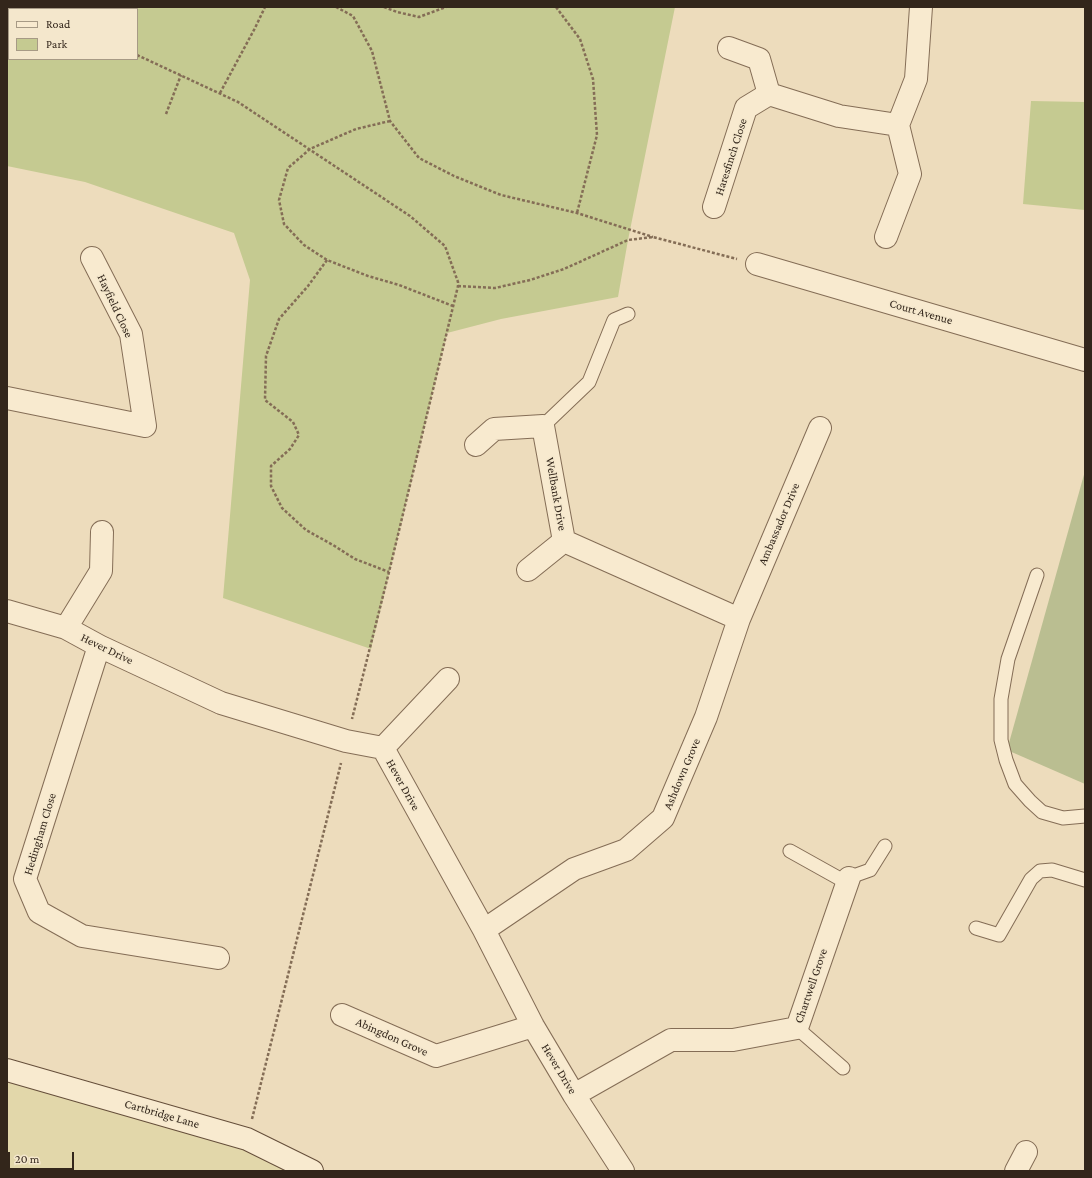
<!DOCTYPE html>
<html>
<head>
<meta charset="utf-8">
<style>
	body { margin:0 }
	#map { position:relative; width:1092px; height:1178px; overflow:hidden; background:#eddcbc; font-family:"Crimson Pro",serif }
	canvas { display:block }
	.frame { position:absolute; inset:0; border:8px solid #33261b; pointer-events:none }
	.legend { position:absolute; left:8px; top:8px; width:130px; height:52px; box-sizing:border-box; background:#f4e7cc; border:1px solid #a79a85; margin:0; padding:5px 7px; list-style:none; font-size:12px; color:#33261b }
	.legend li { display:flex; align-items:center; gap:8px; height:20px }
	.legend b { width:20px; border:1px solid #a79a85 }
	.scale { position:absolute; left:8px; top:1152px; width:66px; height:18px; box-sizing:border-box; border:2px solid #33261b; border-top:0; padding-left:5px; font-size:12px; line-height:14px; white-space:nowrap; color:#33261b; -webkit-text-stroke:3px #f4e7cc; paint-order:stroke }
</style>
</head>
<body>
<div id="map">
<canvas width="1092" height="1178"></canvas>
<div class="frame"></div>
<ul class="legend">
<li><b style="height:5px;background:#f8eacf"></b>Road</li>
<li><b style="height:11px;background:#c5ca91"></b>Park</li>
</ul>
<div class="scale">20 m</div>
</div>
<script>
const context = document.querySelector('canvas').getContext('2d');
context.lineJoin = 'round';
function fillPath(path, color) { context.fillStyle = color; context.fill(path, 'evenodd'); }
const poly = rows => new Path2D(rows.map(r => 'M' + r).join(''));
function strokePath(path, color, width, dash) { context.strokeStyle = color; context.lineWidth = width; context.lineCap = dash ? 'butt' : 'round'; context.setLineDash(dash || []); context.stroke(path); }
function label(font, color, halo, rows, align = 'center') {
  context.font = font + ' "Crimson Pro",serif'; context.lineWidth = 3; context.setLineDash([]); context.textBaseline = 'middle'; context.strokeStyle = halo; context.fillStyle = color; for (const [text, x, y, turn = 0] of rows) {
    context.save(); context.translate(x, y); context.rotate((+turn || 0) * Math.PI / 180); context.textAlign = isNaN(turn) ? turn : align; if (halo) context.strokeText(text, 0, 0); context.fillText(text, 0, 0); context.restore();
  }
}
fillPath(poly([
	[7,1075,247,1139,305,1171,7,1171]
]), '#e2d7aa');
fillPath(poly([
	[7,7,675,7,628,240,618,297,501,319,447,333,371,649,223,598,250,280,234,233,85,182,7,166],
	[9,9,137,9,137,59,9,59],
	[1031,101,1085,102,1085,210,1023,204]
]), '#c5ca91');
fillPath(poly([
	[1085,471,1085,784,1007,750]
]), '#babe91');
const lane = poly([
	[543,426,589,382,614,320,628,314],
	[1037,575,1008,659,1001,699,1001,740,1006,760,1015,784,1030,801,1042,812,1063,818,1085,816],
	[790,851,842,880,870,870,885,846],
	[976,928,999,935,1031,879,1040,871,1052,870,1085,880],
	[797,1028,843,1068]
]);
const street = poly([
	[729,48,759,59,769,94],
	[714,207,746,108,769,94,839,116,898,125],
	[886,237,910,174,898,125,916,79,921,7],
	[757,264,1085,360],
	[7,398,145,426,131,334,92,258],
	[476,445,494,429,543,426,564,541,739,619],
	[528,570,564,541],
	[7,611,66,628,99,646,221,703,346,741,383,748,484,930,533,1026,574,1095,623,1171],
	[66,628,101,571,102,532],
	[99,646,25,879,39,912,82,936,218,958],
	[383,748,448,679],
	[484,930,574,869,626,850,663,818,706,717,739,619,820,428],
	[342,1015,436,1056,533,1026],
	[574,1095,671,1040,733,1040,797,1028,849,878],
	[1016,1171,1026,1152]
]);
const secondary = poly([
	[7,1070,247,1139,312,1171]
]);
strokePath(lane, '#846d56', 15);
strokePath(street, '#846d56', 24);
strokePath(secondary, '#654e3a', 24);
strokePath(poly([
	[56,7,56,9],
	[336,7,353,16,372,51,390,121,419,158,454,176,501,195,577,213,653,237],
	[384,7,397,12,419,17,446,7],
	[556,7,580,39,593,79,597,135,577,213],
	[7,51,9,52],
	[137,55,238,102,410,216,445,246,458,282,458,286,389,572,352,719],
	[220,93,255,28,265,7],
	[166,114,181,75],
	[390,121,356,129,310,149,288,168,279,200,284,224,304,245,327,260,368,276,399,285,453,306],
	[327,260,308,286,279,319,266,356,265,400,293,422,299,435,290,449,271,466,271,486,282,508,306,530,333,545,355,559,389,572],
	[458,286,495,288,530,280,564,269,628,240,653,237,737,259],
	[252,1119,341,763]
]), '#846d56', 2.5, [3, 2]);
strokePath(lane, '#f8eacf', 13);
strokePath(street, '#f8eacf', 22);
strokePath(secondary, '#f8eacf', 22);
label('12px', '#33261b', '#f4e7cc', [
	["Haresfinch Close",731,157,-72],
	["Hayfield Close",115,306,65],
	["Court Avenue",921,312,16],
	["Wellbank Drive",556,494,80],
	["Ambassador Drive",779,524,-67],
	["Hever Drive",107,649,26],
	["Ashdown Grove",682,774,-67],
	["Hever Drive",403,785,61],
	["Hedingham Close",40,834,-73],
	["Chartwell Grove",811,986,-71],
	["Abingdon Grove",392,1037,24],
	["Hever Drive",559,1069,59],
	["Cartbridge Lane",162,1114,16]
]);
</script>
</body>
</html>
